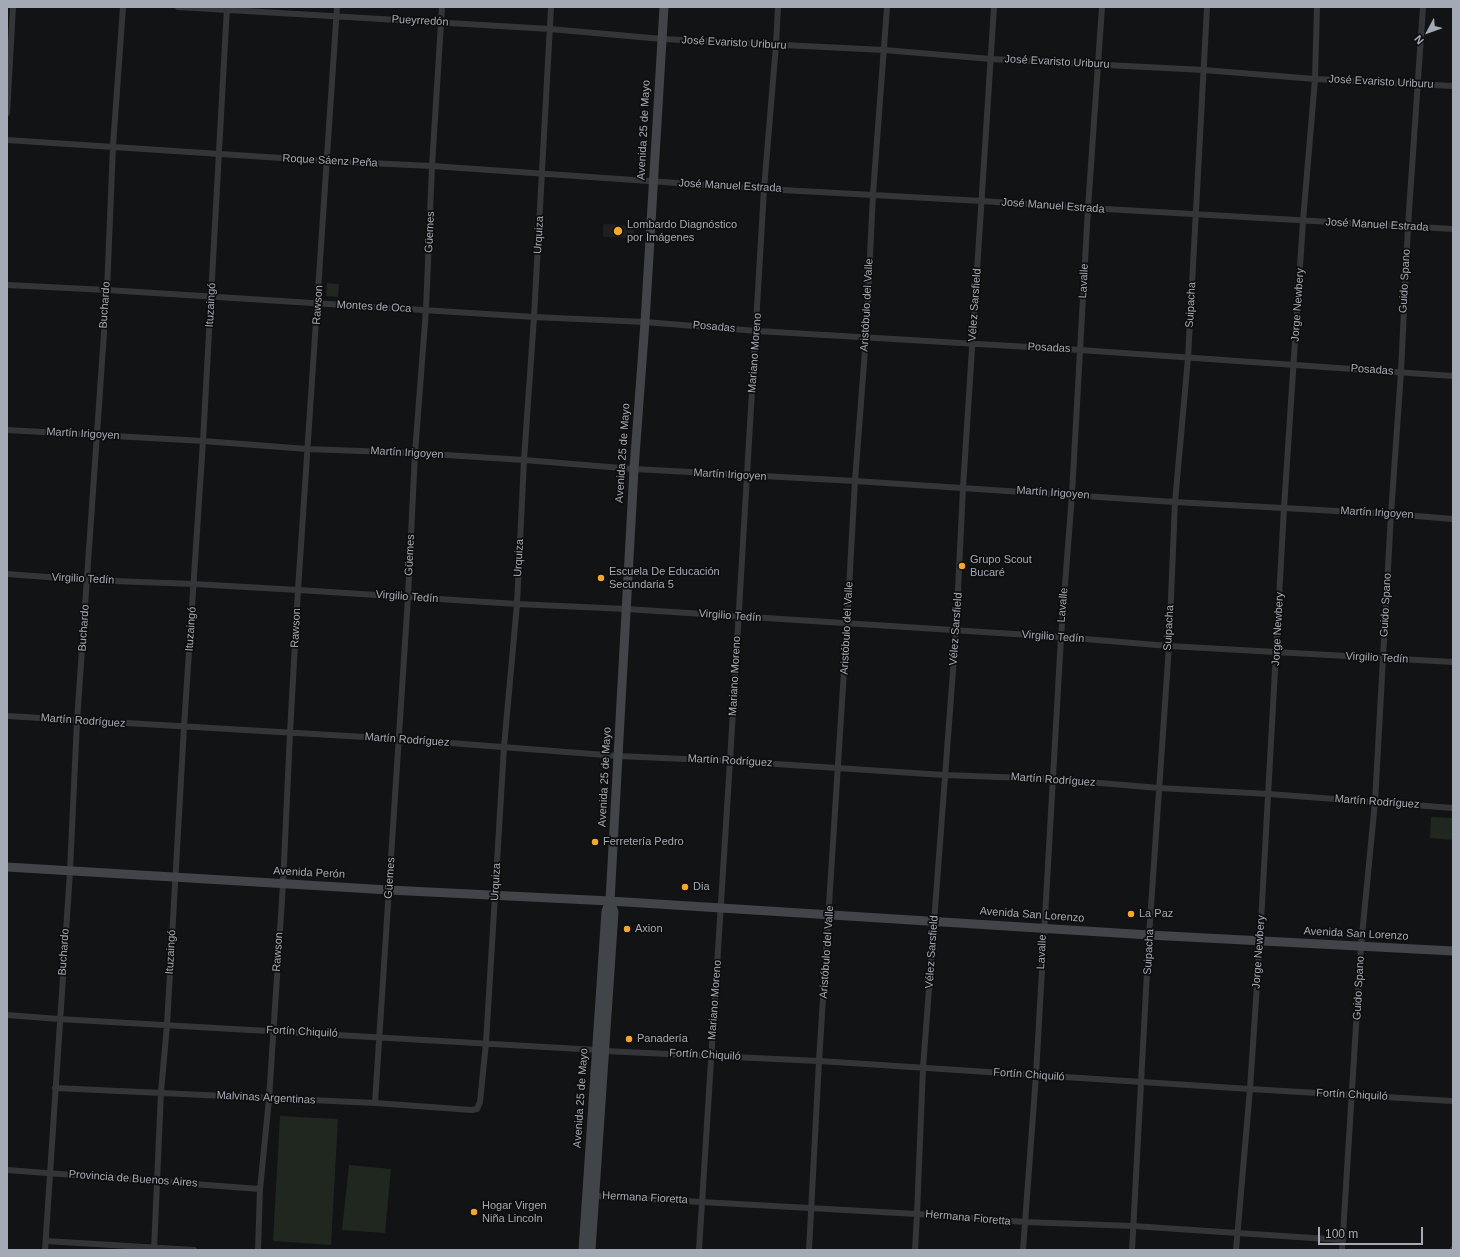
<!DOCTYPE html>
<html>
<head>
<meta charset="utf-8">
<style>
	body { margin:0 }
	#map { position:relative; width:1460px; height:1257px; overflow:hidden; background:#121314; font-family:Helvetica,sans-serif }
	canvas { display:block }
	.frame { position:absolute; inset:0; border:8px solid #a4aab5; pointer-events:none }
	.north { position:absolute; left:1408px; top:12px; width:40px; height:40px; -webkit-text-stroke:3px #0e0e0f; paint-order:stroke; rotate:229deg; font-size:11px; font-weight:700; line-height:16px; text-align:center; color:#a4aab5 }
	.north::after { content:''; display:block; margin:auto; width:14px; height:18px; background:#a4aab5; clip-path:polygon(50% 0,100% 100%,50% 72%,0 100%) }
	.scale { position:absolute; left:1318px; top:1227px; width:105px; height:18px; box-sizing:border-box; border:2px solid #a4aab5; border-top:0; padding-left:5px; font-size:12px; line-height:14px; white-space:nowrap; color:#a4aab5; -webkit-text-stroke:3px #0e0e0f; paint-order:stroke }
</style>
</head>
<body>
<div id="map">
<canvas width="1460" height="1257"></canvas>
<div class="frame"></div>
<div class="north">N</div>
<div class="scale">100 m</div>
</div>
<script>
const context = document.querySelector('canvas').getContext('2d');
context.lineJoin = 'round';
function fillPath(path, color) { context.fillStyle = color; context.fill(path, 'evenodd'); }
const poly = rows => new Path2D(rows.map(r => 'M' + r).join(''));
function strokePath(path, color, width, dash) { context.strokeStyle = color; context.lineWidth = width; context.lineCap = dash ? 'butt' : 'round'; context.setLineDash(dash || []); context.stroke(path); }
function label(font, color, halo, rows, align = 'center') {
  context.font = font + ' Helvetica,sans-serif'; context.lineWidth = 3.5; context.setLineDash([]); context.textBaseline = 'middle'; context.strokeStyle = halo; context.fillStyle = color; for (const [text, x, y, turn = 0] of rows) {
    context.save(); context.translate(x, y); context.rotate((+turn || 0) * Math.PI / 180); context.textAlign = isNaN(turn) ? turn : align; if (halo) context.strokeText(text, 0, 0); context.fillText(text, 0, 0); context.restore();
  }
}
fillPath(poly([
	[603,224,634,226,633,238,603,237]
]), '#1f1f21');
fillPath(poly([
	[327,283,339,284,338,297,326,296],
	[1431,817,1453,818,1453,840,1430,838],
	[280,1116,338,1119,331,1245,273,1241],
	[349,1165,391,1169,385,1233,342,1230]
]), '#1f271f');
strokePath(poly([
	[178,7,550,29,662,39,884,50,991,59,1204,70,1315,79,1453,86],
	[7,113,13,7],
	[7,140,327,161,432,166,764,189,982,201,1088,208,1453,229],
	[7,285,107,290,534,317,645,322,757,331,1080,350,1453,376],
	[7,430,203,441,307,449,415,453,524,460,634,469,855,481,1175,502,1391,514,1453,519],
	[7,574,87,580,194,584,298,590,517,604,626,609,1061,637,1169,646,1453,662],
	[7,716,399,739,618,756,730,761,944,775,1053,779,1159,788,1269,794,1453,808],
	[7,1015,59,1019,597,1050],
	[604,1051,819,1061,1250,1089,1453,1101],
	[55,1088,375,1103,472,1110,477,1109,480,1102,486,1043,504,747,517,604,524,460,534,317,551,7],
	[375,1103,408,597,415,453,426,310,432,166,442,7],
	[7,1170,260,1189],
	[594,1196,917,1214,1025,1222,1133,1226,1343,1240],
	[46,1241,194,1250],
	[45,1250,70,871,77,721,107,290,113,146,123,7],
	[154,1250,161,1092,167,1025,184,727,203,441,227,7],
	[258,1250,260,1189,269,1099,283,884,290,733,298,590,337,7],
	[699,1250,730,761,764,189,776,45,778,7],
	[809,1250,819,1061,847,624,855,481,866,337,873,194,887,7],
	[915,1250,917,1214,923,1068,956,631,963,488,994,7],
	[1023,1250,1036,1075,1061,637,1072,494,1088,208,1102,7],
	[1132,1250,1149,935,1169,646,1175,502,1188,358,1207,7],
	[1236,1250,1250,1089,1260,940,1284,508,1303,221,1315,79,1317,7],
	[1342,1250,1361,946,1375,802,1391,514,1401,372,1408,226,1423,7],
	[1453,1250,1453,1249]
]), '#333539', 6);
strokePath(poly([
	[7,867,389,890,610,901,1149,935,1453,951],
	[583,1250,606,911,610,901],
	[591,1250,614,912,610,901,618,756,634,469,645,322,664,7]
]), '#414449', 9);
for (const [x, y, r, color] of [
	[618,231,5,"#f3a72c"],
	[962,566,4,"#f3a72c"],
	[601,578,4,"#f3a72c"],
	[595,842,4,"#f3a72c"],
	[685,887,4,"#f3a72c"],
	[1131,914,4,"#f3a72c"],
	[627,929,4,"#f3a72c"],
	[629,1039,4,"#f3a72c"],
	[474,1212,4,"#f3a72c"]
]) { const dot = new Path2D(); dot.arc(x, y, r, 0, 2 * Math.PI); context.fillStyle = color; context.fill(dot); strokePath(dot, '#0e0e0f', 1.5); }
label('11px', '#a4aab5', '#0e0e0f', [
	["Pueyrredón",420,21,3],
	["José Evaristo Uriburu",734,43,3],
	["José Evaristo Uriburu",1057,62,3],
	["José Evaristo Uriburu",1381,82,3],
	["Avenida 25 de Mayo",644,130,-87],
	["Roque Sáenz Peña",330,161,3],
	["José Manuel Estrada",730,186,3],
	["José Manuel Estrada",1053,206,4],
	["José Manuel Estrada",1377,225,3],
	["Güemes",430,232,-87],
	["Urquiza",539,235,-87],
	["Lavalle",1084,281,-87],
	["Guido Spano",1405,281,-87],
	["Buchardo",105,305,-86],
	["Ituzaingó",211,305,-87],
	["Rawson",318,305,-86],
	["Aristóbulo del Valle",867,305,-87],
	["Vélez Sarsfield",975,305,-86],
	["Suipacha",1191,305,-87],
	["Jorge Newbery",1298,305,-86],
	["Montes de Oca",374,307,3],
	["Posadas",714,327,5],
	["Posadas",1049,348,3],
	["Mariano Moreno",755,353,-86],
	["Posadas",1372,370,4],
	["Martín Irigoyen",83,434,3],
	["Martín Irigoyen",407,453,3],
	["Avenida 25 de Mayo",623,453,-86],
	["Martín Irigoyen",730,475,3],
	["Martín Irigoyen",1053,493,4],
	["Martín Irigoyen",1377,513,3],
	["Güemes",410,555,-87],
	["Urquiza",519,558,-87],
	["Virgilio Tedín",83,579,3],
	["Virgilio Tedín",407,597,4],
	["Lavalle",1063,605,-85],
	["Guido Spano",1386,605,-87],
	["Virgilio Tedín",730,616,4],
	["Buchardo",84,628,-86],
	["Rawson",296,628,-87],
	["Aristóbulo del Valle",847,628,-87],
	["Suipacha",1169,628,-87],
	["Ituzaingó",191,629,-86],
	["Vélez Sarsfield",956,629,-86],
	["Jorge Newbery",1278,629,-87],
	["Virgilio Tedín",1053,637,4],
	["Virgilio Tedín",1377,658,3],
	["Mariano Moreno",735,676,-87],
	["Martín Rodríguez",83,721,4],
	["Martín Rodríguez",407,740,4],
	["Martín Rodríguez",730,761,3],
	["Avenida 25 de Mayo",605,777,-87],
	["Martín Rodríguez",1053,780,4],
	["Martín Rodríguez",1377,802,4],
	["Avenida Perón",309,873,3],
	["Güemes",390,878,-86],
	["Urquiza",496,882,-87],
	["Avenida San Lorenzo",1032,915,4],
	["Avenida San Lorenzo",1356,934,3],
	["Buchardo",64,952,-86],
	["Ituzaingó",171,952,-87],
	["Rawson",278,952,-86],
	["Aristóbulo del Valle",827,952,-86],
	["Vélez Sarsfield",932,952,-86],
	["Lavalle",1042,952,-87],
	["Suipacha",1149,952,-87],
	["Jorge Newbery",1259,952,-86],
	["Guido Spano",1359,988,-87],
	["Mariano Moreno",715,1000,-86],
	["Fortín Chiquiló",302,1032,3],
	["Fortín Chiquiló",705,1055,3],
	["Fortín Chiquiló",1029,1075,4],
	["Fortín Chiquiló",1352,1095,3],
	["Malvinas Argentinas",266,1098,3],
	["Avenida 25 de Mayo",581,1098,-86],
	["Provincia de Buenos Aires",133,1179,4],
	["Hermana Fioretta",645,1198,3],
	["Hermana Fioretta",968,1218,5]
]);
label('11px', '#a4aab5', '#0e0e0f', [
	["Lombardo Diagnóstico",627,225],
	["por Imágenes",627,238],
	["Grupo Scout",970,560],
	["Bucaré",970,573],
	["Escuela De Educación",609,572],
	["Secundaria 5",609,585],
	["Ferretería Pedro",603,842],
	["Dia",693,887],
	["La Paz",1139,914],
	["Axion",635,929],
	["Panadería",637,1039],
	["Hogar Virgen",482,1206],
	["Niña Lincoln",482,1219]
], 'left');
</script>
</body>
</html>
